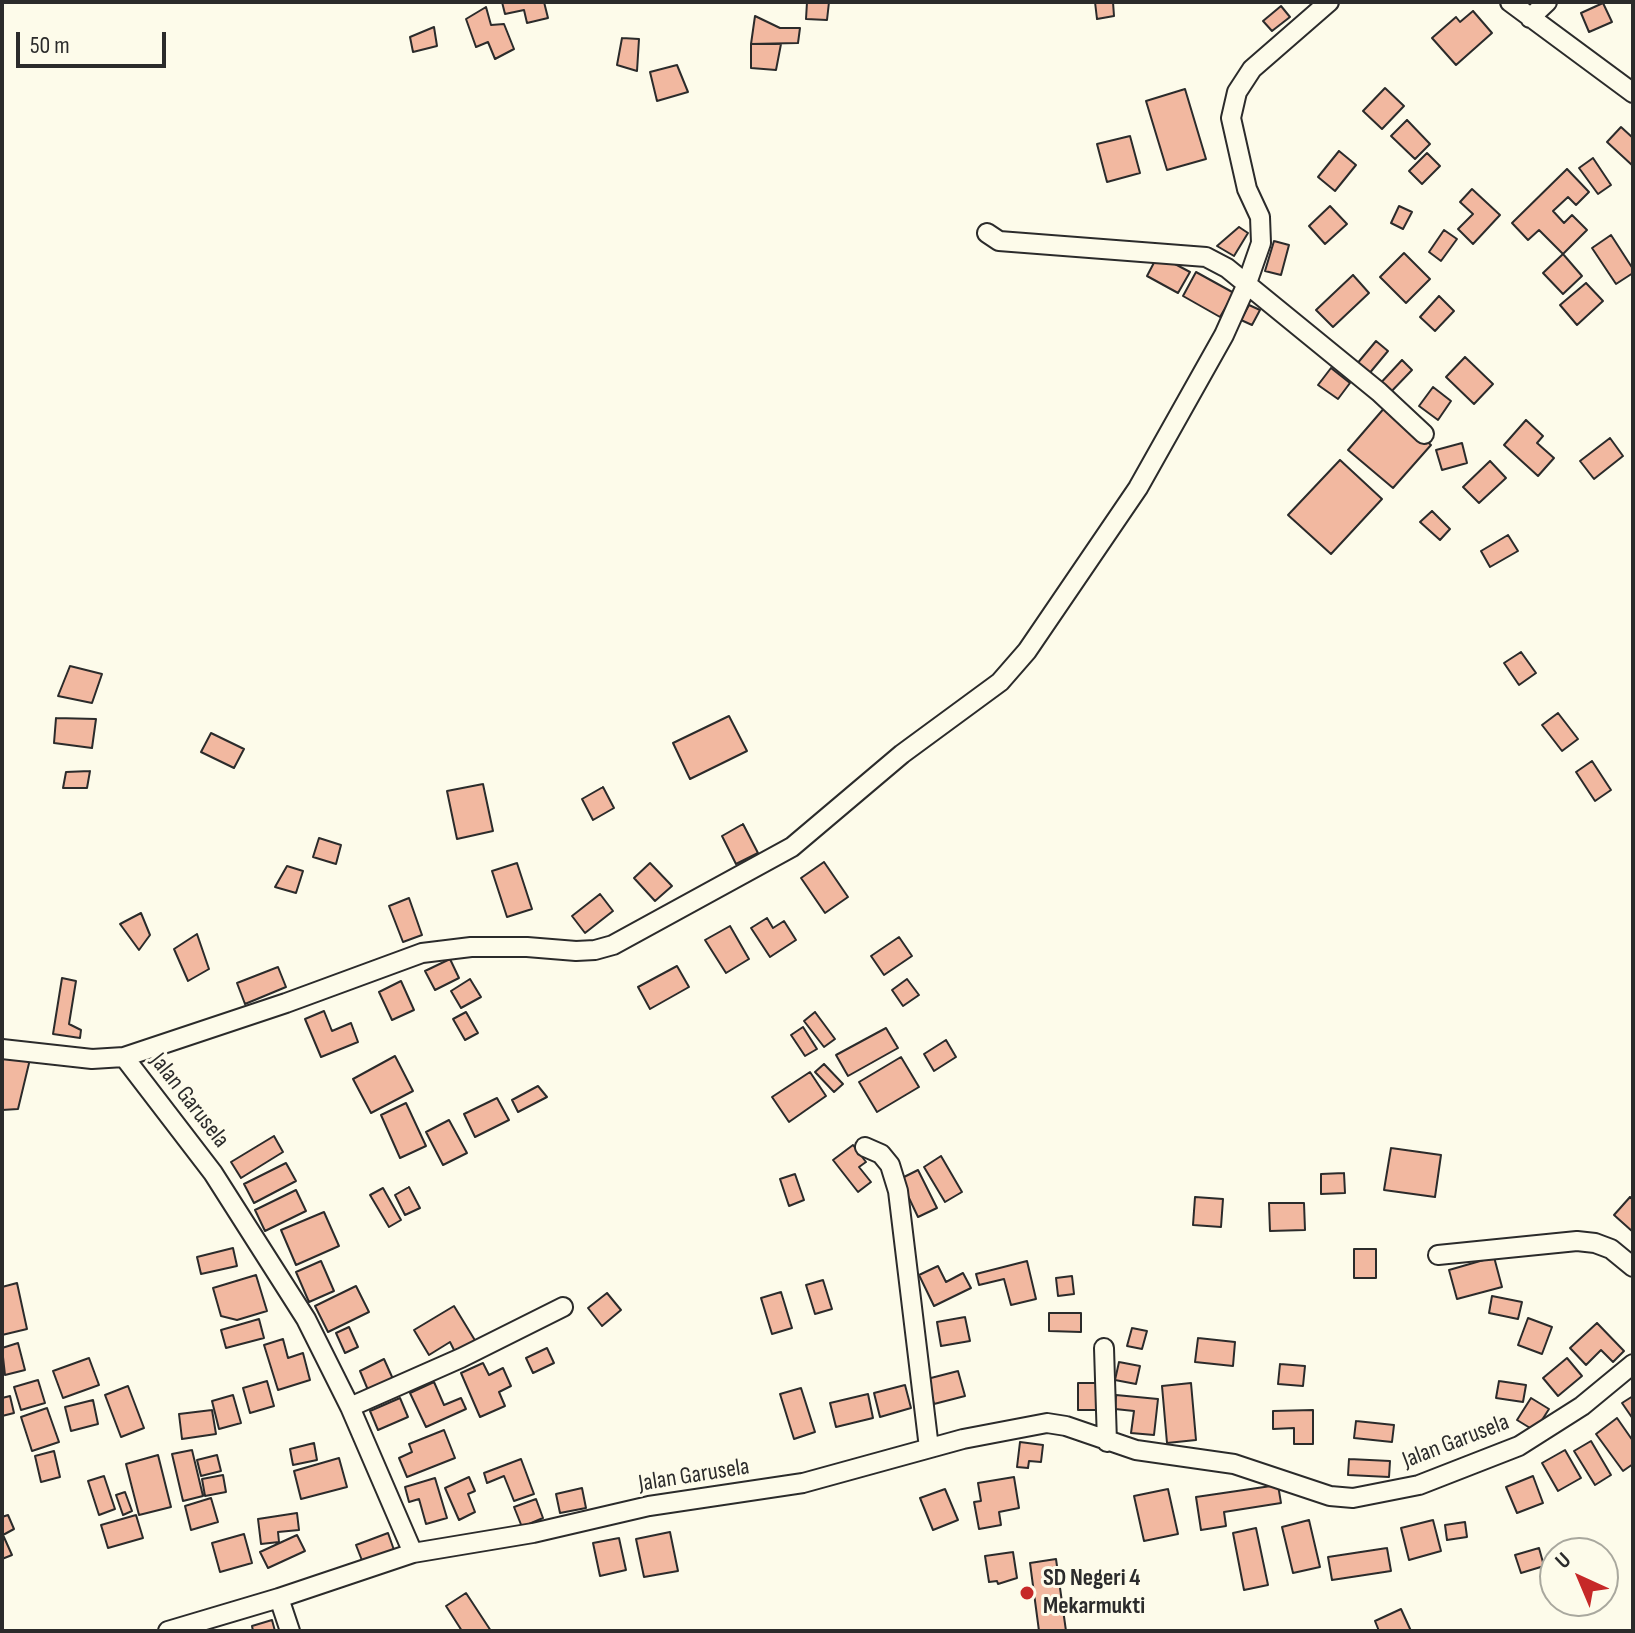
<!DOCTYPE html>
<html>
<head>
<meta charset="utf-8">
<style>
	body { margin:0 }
	#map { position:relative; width:1635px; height:1633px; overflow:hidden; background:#fdfbea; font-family:"Sofia Sans Condensed",sans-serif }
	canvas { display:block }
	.frame { position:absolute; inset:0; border:4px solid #2b2b2b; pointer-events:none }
	.north { position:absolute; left:1539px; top:1537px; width:80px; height:80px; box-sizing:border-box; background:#fdfbea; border:2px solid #a9a89e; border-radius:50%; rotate:316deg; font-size:22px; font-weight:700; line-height:32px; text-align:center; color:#2b2b2b }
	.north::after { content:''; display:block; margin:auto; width:28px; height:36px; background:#c62828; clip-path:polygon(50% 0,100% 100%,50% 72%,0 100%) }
	.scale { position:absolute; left:16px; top:32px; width:150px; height:36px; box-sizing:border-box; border:4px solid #2b2b2b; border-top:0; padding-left:10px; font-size:24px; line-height:28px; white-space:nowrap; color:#2b2b2b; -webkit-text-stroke:6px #fdfbea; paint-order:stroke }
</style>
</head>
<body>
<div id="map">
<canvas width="1635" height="1633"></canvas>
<div class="frame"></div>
<div class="north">U</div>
<div class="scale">50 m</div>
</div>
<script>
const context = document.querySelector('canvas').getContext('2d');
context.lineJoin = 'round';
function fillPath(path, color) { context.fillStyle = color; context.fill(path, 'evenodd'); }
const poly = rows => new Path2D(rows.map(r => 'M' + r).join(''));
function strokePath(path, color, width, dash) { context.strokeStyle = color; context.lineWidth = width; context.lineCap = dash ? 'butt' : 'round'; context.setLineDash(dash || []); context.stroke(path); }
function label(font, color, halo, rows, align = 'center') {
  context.font = font + ' "Sofia Sans Condensed",sans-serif'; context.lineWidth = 6; context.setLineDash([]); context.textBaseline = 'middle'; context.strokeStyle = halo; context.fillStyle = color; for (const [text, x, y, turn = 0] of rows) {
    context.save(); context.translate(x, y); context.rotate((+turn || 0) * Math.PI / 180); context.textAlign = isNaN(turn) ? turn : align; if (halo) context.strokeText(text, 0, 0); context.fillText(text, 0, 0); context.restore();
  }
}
const building = poly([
	[502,2,544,2,548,18,527,23,524,10,505,14,502,2],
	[807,2,829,2,827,20,806,19,807,2],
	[1095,2,1113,2,1114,16,1097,19,1095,2],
	[1603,3,1612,22,1589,32,1581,13,1603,3],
	[1281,6,1290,17,1272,31,1263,21,1281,6],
	[486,7,491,25,504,24,514,49,495,59,488,42,476,47,466,19,486,7],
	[1473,11,1492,33,1456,65,1432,38,1456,17,1460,22,1473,11],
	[755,16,780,28,800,28,798,43,751,44,755,16],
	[434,27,437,46,413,52,410,37,434,27],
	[622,38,639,39,637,71,617,65,622,38],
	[751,44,781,44,776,70,751,68,751,44],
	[677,65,688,92,657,101,650,72,677,65],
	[1385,88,1404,106,1382,129,1363,111,1385,88],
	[1185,89,1206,159,1167,170,1146,101,1185,89],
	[1407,120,1430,144,1415,159,1391,136,1407,120],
	[1621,127,1633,138,1633,166,1607,142,1621,127],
	[1130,136,1140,173,1107,182,1097,144,1130,136],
	[1339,151,1356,165,1335,191,1318,177,1339,151],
	[1427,153,1440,166,1422,184,1409,171,1427,153],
	[1593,158,1611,185,1598,194,1579,168,1593,158],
	[1567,169,1589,192,1576,205,1568,197,1553,211,1564,223,1572,215,1587,230,1563,254,1539,230,1528,240,1512,223,1567,169],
	[1472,189,1500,215,1473,244,1458,229,1473,214,1460,202,1472,189],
	[1330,206,1347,224,1325,244,1309,226,1330,206],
	[1399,206,1412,212,1403,229,1391,223,1399,206],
	[1239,227,1248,233,1234,256,1217,246,1239,227],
	[1444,230,1457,239,1441,261,1429,252,1444,230],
	[1611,235,1633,269,1633,273,1616,284,1592,248,1611,235],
	[1274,241,1289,245,1281,275,1265,271,1274,241],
	[1404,253,1430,279,1406,303,1380,277,1404,253],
	[1563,254,1582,276,1563,294,1543,273,1563,254],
	[1158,255,1190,272,1178,293,1147,276,1158,255],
	[1196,272,1234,293,1220,317,1183,296,1196,272],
	[1353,275,1369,293,1333,327,1316,310,1353,275],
	[1586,283,1603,301,1577,325,1560,305,1586,283],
	[1439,296,1454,311,1435,331,1420,317,1439,296],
	[1249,305,1260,310,1252,325,1241,320,1249,305],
	[1376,341,1388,351,1368,375,1356,365,1376,341],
	[1465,357,1493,384,1474,404,1446,377,1465,357],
	[1402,360,1412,370,1387,396,1377,387,1402,360],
	[1331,368,1350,383,1338,399,1318,385,1331,368],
	[1433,387,1451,401,1438,420,1419,406,1433,387],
	[1386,406,1431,445,1393,488,1348,450,1386,406],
	[1526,420,1543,436,1537,443,1554,458,1538,476,1504,445,1526,420],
	[1610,438,1623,456,1594,479,1580,461,1610,438],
	[1462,443,1467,463,1442,470,1436,450,1462,443],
	[1340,460,1382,499,1331,554,1288,515,1340,460],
	[1490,461,1506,478,1479,503,1463,487,1490,461],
	[1432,511,1450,529,1440,540,1420,522,1432,511],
	[1508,535,1518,551,1490,567,1481,551,1508,535],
	[1521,652,1536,673,1519,685,1504,663,1521,652],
	[70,666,102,674,92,703,58,696,70,666],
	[1558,713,1578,739,1562,751,1542,725,1558,713],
	[729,716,747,751,690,779,673,743,729,716],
	[56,718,96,719,92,748,54,743,56,718],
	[211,733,244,749,234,768,201,752,211,733],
	[1592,761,1611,790,1595,801,1576,772,1592,761],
	[90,771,87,788,63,788,66,772,90,771],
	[483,784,493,831,457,839,447,791,483,784],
	[603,787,614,808,593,820,582,799,603,787],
	[743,824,758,853,736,864,722,836,743,824],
	[319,838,341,845,336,864,313,857,319,838],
	[824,862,848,897,825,913,801,878,824,862],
	[517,863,532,909,507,917,492,871,517,863],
	[650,863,672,886,655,901,634,878,650,863],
	[287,866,303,871,296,893,275,887,287,866],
	[600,894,613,911,585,933,572,916,600,894],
	[409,898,422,935,403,942,389,906,409,898],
	[141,913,150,935,139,950,120,924,141,913],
	[767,918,773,928,784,921,796,940,770,957,751,928,767,918],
	[730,926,749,959,726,973,705,940,730,926],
	[197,934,209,969,188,981,174,949,197,934],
	[899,937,912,956,884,975,871,956,899,937],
	[450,959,459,978,435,990,425,971,450,959],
	[677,966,689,987,650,1009,638,987,677,966],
	[278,967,286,987,245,1004,237,983,278,967],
	[62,978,76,981,69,1024,81,1030,80,1038,53,1034,62,978],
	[470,979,481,997,461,1008,451,991,470,979],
	[907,979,919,995,903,1006,892,990,907,979],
	[401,981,414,1010,392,1020,379,992,401,981],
	[324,1011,332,1031,351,1023,358,1042,321,1057,305,1019,324,1011],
	[466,1012,478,1033,465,1040,453,1019,466,1012],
	[815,1012,835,1039,824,1047,804,1021,815,1012],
	[803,1027,817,1049,805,1056,791,1035,803,1027],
	[886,1028,898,1048,848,1076,836,1055,886,1028],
	[946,1040,956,1057,934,1071,924,1054,946,1040],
	[2,1054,31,1055,18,1109,2,1110,2,1054],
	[395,1056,413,1091,371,1113,353,1079,395,1056],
	[901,1057,919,1087,877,1112,859,1082,901,1057],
	[824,1064,843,1084,834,1092,815,1072,824,1064],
	[810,1072,826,1096,789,1122,772,1097,810,1072],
	[538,1086,547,1097,518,1112,512,1100,538,1086],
	[497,1098,509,1120,475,1137,464,1114,497,1098],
	[406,1103,426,1146,400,1158,381,1115,406,1103],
	[449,1120,467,1153,443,1165,426,1132,449,1120],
	[274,1136,283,1152,241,1178,231,1162,274,1136],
	[853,1145,866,1162,859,1167,871,1182,858,1192,833,1160,853,1145],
	[1391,1148,1441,1155,1435,1197,1384,1190,1391,1148],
	[941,1156,962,1192,945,1202,924,1167,941,1156],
	[286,1163,296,1181,254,1203,244,1184,286,1163],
	[918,1170,937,1208,918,1217,900,1179,918,1170],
	[1344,1173,1345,1193,1321,1194,1321,1174,1344,1173],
	[795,1174,804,1200,789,1206,780,1179,795,1174],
	[409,1187,420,1208,405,1215,395,1195,409,1187],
	[383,1188,401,1220,389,1227,370,1195,383,1188],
	[296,1190,306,1211,265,1231,255,1210,296,1190],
	[1195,1197,1223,1199,1221,1227,1193,1225,1195,1197],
	[1630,1197,1633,1200,1633,1232,1614,1215,1630,1197],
	[1269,1203,1304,1203,1305,1230,1270,1231,1269,1203],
	[324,1212,339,1246,296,1265,281,1230,324,1212],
	[233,1248,237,1266,201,1274,197,1257,233,1248],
	[1354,1249,1376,1249,1376,1278,1354,1278,1354,1249],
	[1494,1257,1502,1287,1457,1299,1449,1270,1494,1257],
	[321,1261,334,1291,309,1302,296,1272,321,1261],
	[1027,1261,1036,1299,1011,1305,1004,1279,979,1285,976,1274,1027,1261],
	[938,1266,946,1282,963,1273,971,1288,934,1306,919,1275,938,1266],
	[256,1275,267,1311,237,1320,221,1316,213,1288,256,1275],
	[1072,1276,1074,1294,1058,1296,1056,1278,1072,1276],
	[823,1280,832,1309,815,1314,806,1285,823,1280],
	[17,1283,27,1329,2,1335,2,1287,17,1283],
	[356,1286,369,1312,328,1332,315,1306,356,1286],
	[781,1292,792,1328,772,1334,761,1298,781,1292],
	[607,1293,621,1310,602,1326,588,1308,607,1293],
	[1492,1296,1522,1302,1518,1319,1489,1313,1492,1296],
	[454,1306,476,1342,456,1354,450,1342,429,1355,414,1330,454,1306],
	[1049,1313,1081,1313,1081,1332,1049,1331,1049,1313],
	[965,1317,970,1341,941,1346,937,1322,965,1317],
	[1528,1318,1552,1327,1542,1354,1518,1345,1528,1318],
	[259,1319,264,1338,226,1348,221,1330,259,1319],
	[1597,1323,1624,1351,1613,1362,1601,1350,1586,1365,1570,1348,1597,1323],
	[349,1327,358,1347,345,1353,336,1333,349,1327],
	[1132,1328,1147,1331,1142,1349,1127,1346,1132,1328],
	[1198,1338,1235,1342,1233,1366,1195,1362,1198,1338],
	[283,1339,288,1358,303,1353,310,1380,278,1390,264,1345,283,1339],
	[18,1343,25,1370,5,1375,2,1348,18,1343],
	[547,1348,554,1363,533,1373,526,1358,547,1348],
	[89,1358,99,1385,63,1398,53,1371,89,1358],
	[1567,1358,1582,1376,1558,1396,1543,1378,1567,1358],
	[384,1359,393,1379,368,1390,360,1371,384,1359],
	[1119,1362,1140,1366,1136,1384,1115,1380,1119,1362],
	[483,1363,489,1375,503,1368,511,1386,499,1392,505,1406,480,1417,461,1373,483,1363],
	[1280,1364,1305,1366,1303,1386,1278,1384,1280,1364],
	[958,1371,965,1396,934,1404,927,1379,958,1371],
	[38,1380,45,1403,21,1410,14,1387,38,1380],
	[267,1381,274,1406,250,1413,243,1388,267,1381],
	[1499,1381,1526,1385,1523,1402,1496,1398,1499,1381],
	[434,1382,444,1405,461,1398,466,1409,426,1427,410,1393,434,1382],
	[1078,1383,1099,1383,1100,1410,1078,1410,1078,1383],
	[1191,1383,1196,1440,1167,1443,1162,1386,1191,1383],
	[905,1385,911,1408,880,1417,874,1393,905,1385],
	[128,1386,144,1428,121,1437,105,1395,128,1386],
	[801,1388,815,1432,794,1439,780,1394,801,1388],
	[868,1394,873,1418,836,1427,830,1403,868,1394],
	[233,1395,241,1423,219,1429,212,1401,233,1395],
	[1116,1395,1158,1399,1154,1435,1131,1433,1134,1411,1115,1409,1116,1395],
	[10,1396,14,1413,2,1416,2,1398,10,1396],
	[1633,1396,1633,1419,1622,1403,1633,1396],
	[400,1398,408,1417,378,1430,370,1411,400,1398],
	[1531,1398,1549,1409,1535,1431,1517,1420,1531,1398],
	[93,1400,98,1424,71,1431,65,1407,93,1400],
	[47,1408,59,1442,32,1451,21,1417,47,1408],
	[212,1410,216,1434,182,1439,179,1414,212,1410],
	[1313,1410,1313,1444,1294,1444,1294,1428,1273,1429,1273,1411,1313,1410],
	[1617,1418,1633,1441,1633,1464,1623,1471,1596,1434,1617,1418],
	[1356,1421,1394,1425,1392,1442,1354,1438,1356,1421],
	[444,1430,455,1458,407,1477,399,1458,412,1452,409,1444,444,1430],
	[1591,1441,1611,1475,1595,1485,1574,1451,1591,1441],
	[1020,1442,1043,1445,1041,1462,1029,1461,1028,1468,1017,1467,1020,1442],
	[314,1443,317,1460,293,1465,290,1449,314,1443],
	[192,1450,203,1496,183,1501,172,1454,192,1450],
	[1565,1450,1581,1478,1558,1491,1542,1463,1565,1450],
	[54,1451,60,1477,41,1482,35,1456,54,1451],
	[158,1455,171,1507,139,1515,126,1464,158,1455],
	[217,1455,221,1471,201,1476,197,1460,217,1455],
	[339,1458,347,1487,301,1499,294,1471,339,1458],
	[521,1459,534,1494,514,1501,504,1476,487,1483,484,1473,521,1459],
	[1349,1459,1390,1461,1389,1477,1348,1475,1349,1459],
	[223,1475,226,1492,205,1496,202,1479,223,1475],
	[104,1476,115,1509,99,1515,88,1481,104,1476],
	[1533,1476,1543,1503,1517,1513,1506,1487,1533,1476],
	[469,1477,475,1491,468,1494,475,1512,459,1520,445,1488,469,1477],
	[1014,1477,1019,1508,999,1512,1001,1525,979,1529,974,1502,981,1501,978,1483,1014,1477],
	[435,1478,447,1518,426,1524,419,1499,409,1502,405,1487,435,1478],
	[1278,1485,1281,1503,1224,1512,1226,1526,1201,1530,1196,1497,1278,1485],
	[582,1488,586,1508,560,1513,556,1494,582,1488],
	[945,1489,958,1520,933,1530,920,1498,945,1489],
	[1168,1489,1178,1534,1144,1541,1134,1496,1168,1489],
	[125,1492,132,1511,123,1515,116,1495,125,1492],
	[211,1498,218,1522,191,1530,185,1506,211,1498],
	[536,1499,543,1518,522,1527,514,1507,536,1499],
	[297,1513,299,1530,278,1532,279,1542,261,1544,258,1519,297,1513],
	[8,1515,14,1529,3,1535,12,1555,2,1559,2,1517,8,1515],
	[136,1515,143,1538,108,1548,101,1525,136,1515],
	[1309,1520,1320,1567,1293,1573,1282,1527,1309,1520],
	[1433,1520,1441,1551,1409,1560,1401,1528,1433,1520],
	[1465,1522,1467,1537,1447,1540,1445,1525,1465,1522],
	[1256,1528,1268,1585,1244,1590,1233,1533,1256,1528],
	[670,1532,678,1571,644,1577,636,1539,670,1532],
	[388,1533,394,1550,363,1563,356,1545,388,1533],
	[244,1534,252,1563,220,1572,212,1543,244,1534],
	[297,1535,305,1551,268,1568,260,1552,297,1535],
	[619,1538,626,1570,600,1576,593,1543,619,1538],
	[1387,1548,1391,1571,1332,1580,1328,1557,1387,1548],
	[1539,1548,1544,1566,1521,1573,1515,1555,1539,1548],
	[1013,1552,1017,1578,998,1584,997,1581,989,1582,985,1556,1013,1552],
	[1056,1559,1066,1631,1039,1631,1030,1563,1056,1559],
	[466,1593,491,1631,462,1631,446,1606,466,1593],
	[1401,1609,1411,1631,1379,1631,1375,1621,1401,1609],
	[272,1620,275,1631,253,1631,252,1626,272,1620]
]);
fillPath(building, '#f2b8a0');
strokePath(building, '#2b2b2b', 2);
const street = poly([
	[1510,2,1633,93],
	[1530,18,1547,2],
	[987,233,999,241,1206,257,1227,268,1379,392,1424,434],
	[2,1049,92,1059,124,1057,213,1173,306,1319,350,1407,413,1553],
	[124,1057,286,1003,422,953,471,947,527,947,576,951,595,950,613,945,792,847,902,754,1000,682,1027,651,1138,488,1224,335,1246,286,1261,243,1260,217,1247,189,1231,118,1237,92,1252,69,1329,2],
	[865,1147,881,1154,890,1165,898,1191,929,1448],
	[1438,1255,1577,1241,1595,1243,1611,1249,1633,1267],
	[1104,1348,1107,1442],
	[350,1407,461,1358,563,1307],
	[168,1631,279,1598],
	[290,1631,279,1598,413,1553,533,1533,649,1506,803,1483,963,1439,1047,1423,1066,1426,1136,1450,1234,1464,1330,1496,1353,1498,1419,1485,1519,1446,1582,1406,1633,1364]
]);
strokePath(street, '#2b2b2b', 22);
strokePath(street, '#fdfbea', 18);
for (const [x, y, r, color] of [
	[1027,1593,8,"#c62828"]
]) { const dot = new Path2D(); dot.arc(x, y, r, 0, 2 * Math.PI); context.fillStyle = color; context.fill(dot); strokePath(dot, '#fdfbea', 3); }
label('24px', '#2b2b2b', '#fdfbea', [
	["Jalan Garusela",189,1101,52],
	["Jalan Garusela",1456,1442,-21],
	["Jalan Garusela",694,1476,-9]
]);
label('bold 24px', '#2b2b2b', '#fdfbea', [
	["SD Negeri 4",1043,1579],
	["Mekarmukti",1043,1607]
], 'left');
</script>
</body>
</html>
